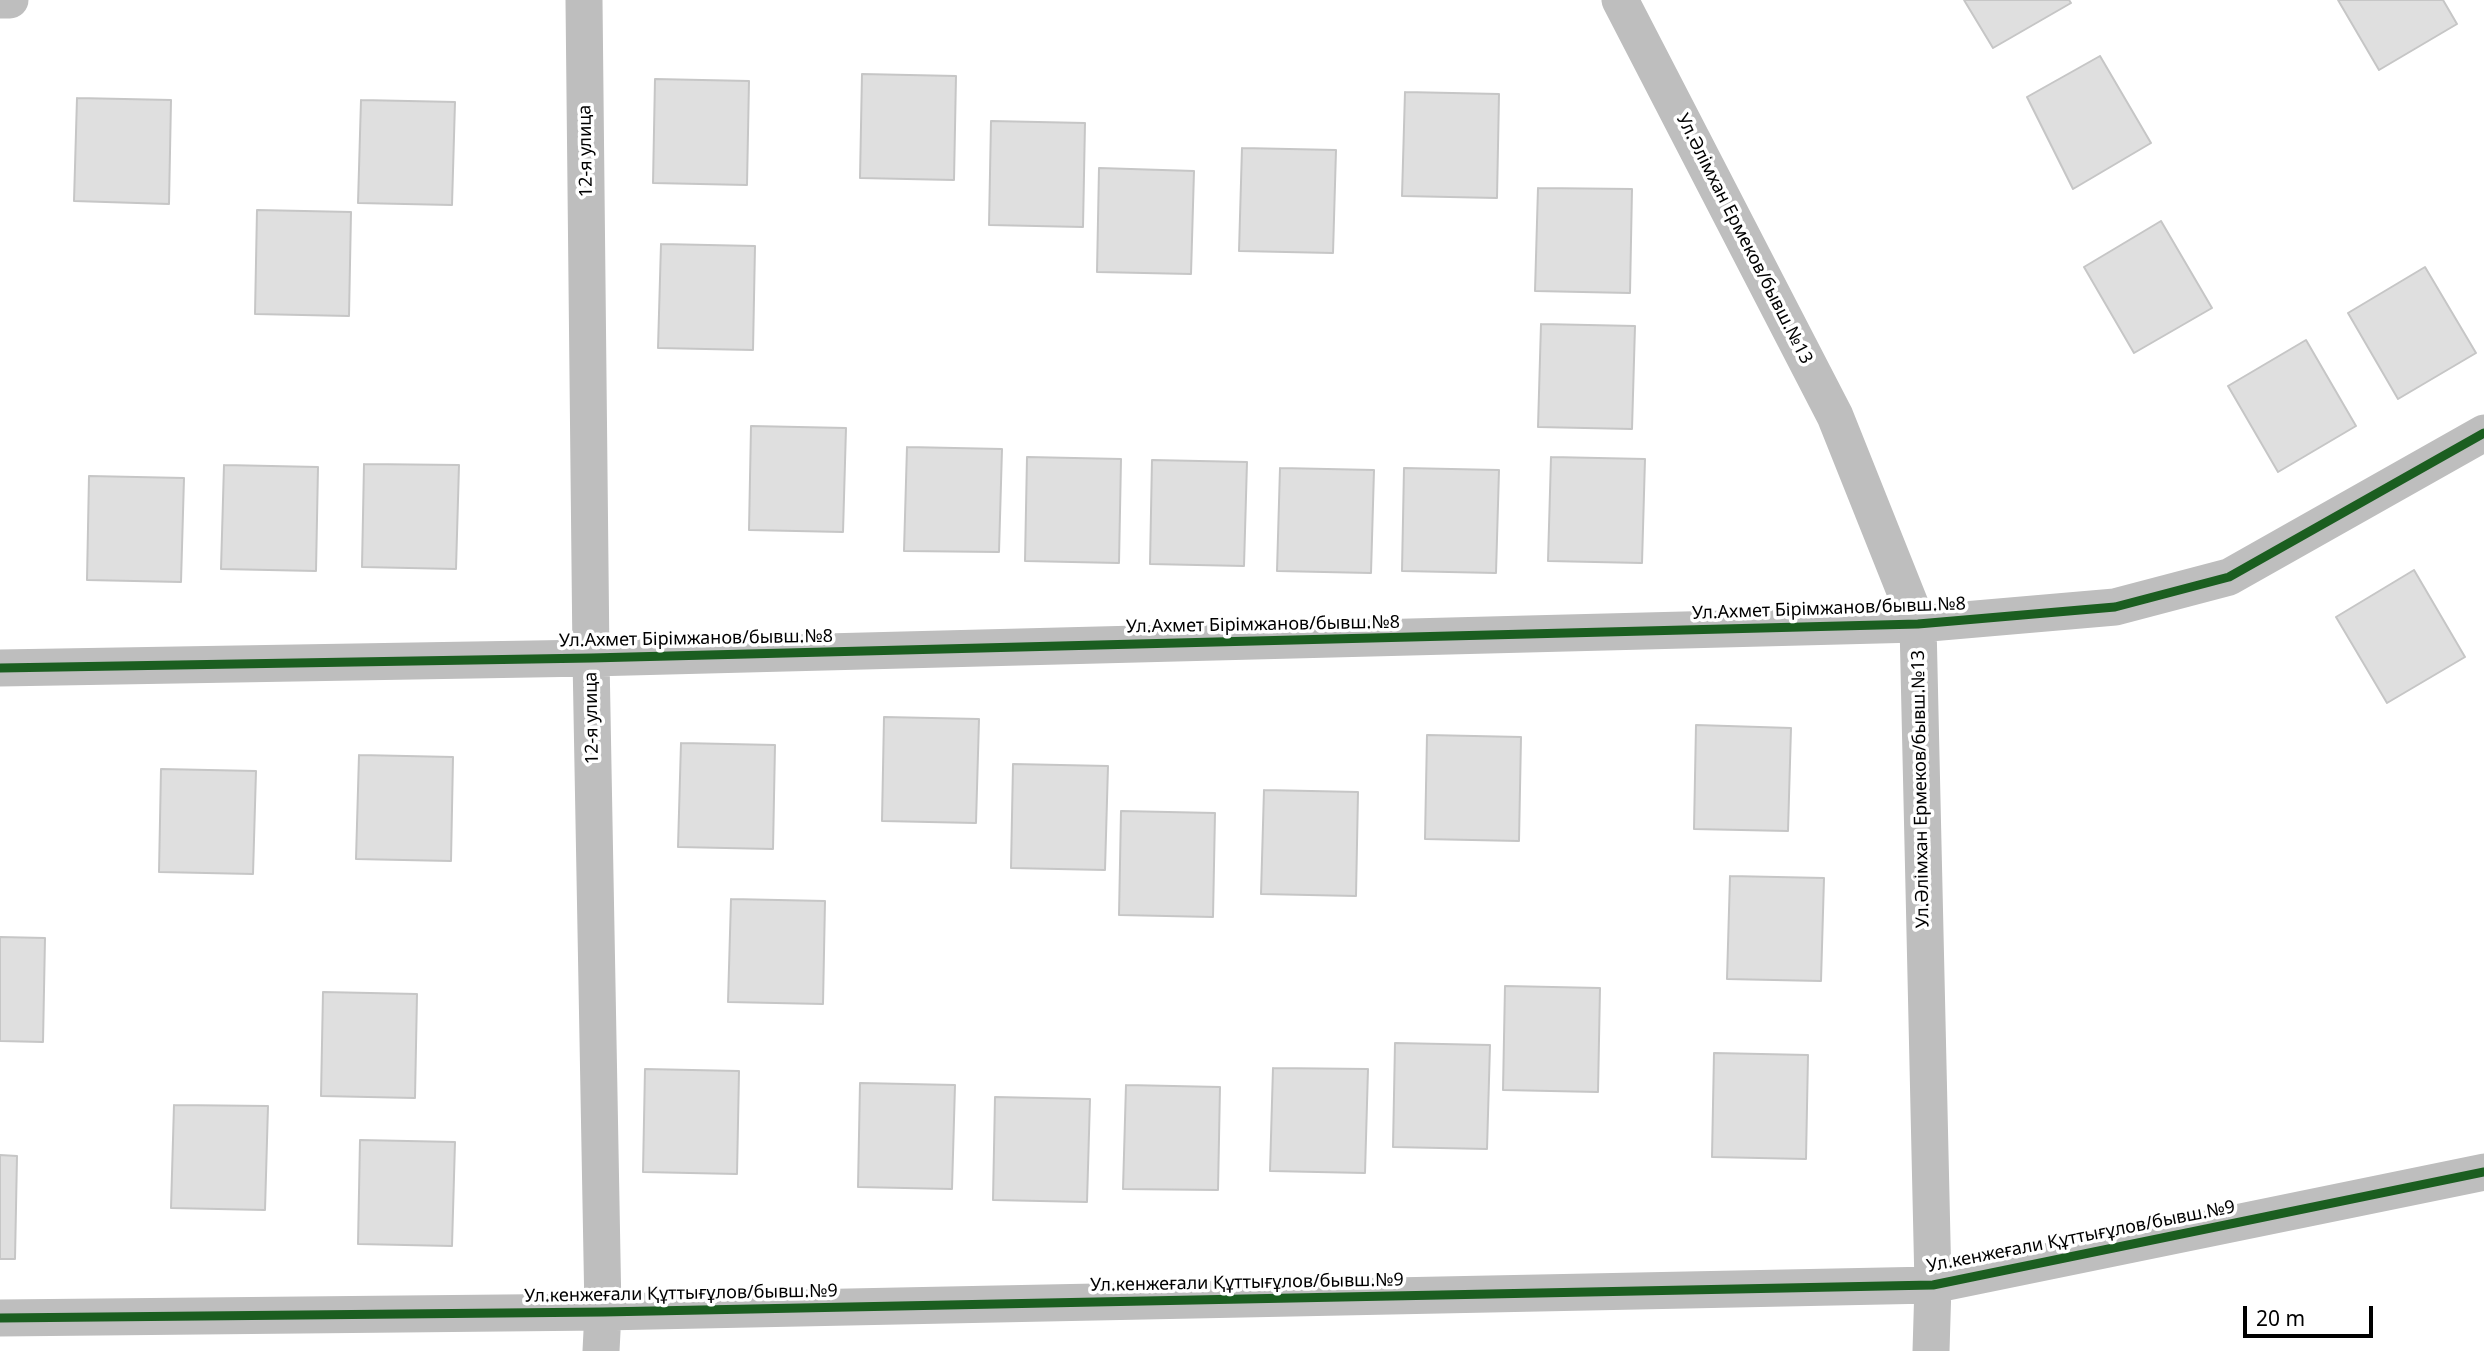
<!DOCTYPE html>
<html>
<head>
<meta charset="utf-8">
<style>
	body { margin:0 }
	#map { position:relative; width:2484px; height:1351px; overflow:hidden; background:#fff; font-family:"Noto Sans",sans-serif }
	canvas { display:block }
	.scale { position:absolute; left:2243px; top:1306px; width:130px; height:32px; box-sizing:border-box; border:4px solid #000; border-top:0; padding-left:9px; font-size:21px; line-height:24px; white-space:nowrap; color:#000; -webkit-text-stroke:5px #fff; paint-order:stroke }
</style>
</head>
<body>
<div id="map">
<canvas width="2484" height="1351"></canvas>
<div class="scale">20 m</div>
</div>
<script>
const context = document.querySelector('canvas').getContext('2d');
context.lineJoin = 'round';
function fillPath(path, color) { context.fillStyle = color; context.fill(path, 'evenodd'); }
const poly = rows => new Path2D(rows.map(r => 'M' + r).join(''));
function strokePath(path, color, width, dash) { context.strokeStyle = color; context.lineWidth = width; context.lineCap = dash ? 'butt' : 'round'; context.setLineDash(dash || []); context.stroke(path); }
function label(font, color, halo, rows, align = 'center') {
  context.font = font + ' "Noto Sans",sans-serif'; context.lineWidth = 7; context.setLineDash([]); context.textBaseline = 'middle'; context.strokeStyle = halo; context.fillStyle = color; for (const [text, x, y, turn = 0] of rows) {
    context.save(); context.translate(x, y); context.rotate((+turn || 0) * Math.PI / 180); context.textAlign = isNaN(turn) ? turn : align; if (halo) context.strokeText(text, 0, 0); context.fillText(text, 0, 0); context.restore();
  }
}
const building = poly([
	[1964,0,2069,0,2071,3,1993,48,1964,0],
	[2338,0,2443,0,2457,24,2379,70,2338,0],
	[2100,56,2151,143,2073,189,2027,97,2100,56],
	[862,74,956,76,954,180,860,178,862,74],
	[655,79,749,81,747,185,653,183,655,79],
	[1405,92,1499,94,1497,198,1402,196,1405,92],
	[77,98,171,100,169,204,74,201,77,98],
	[361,100,455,102,452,205,358,203,361,100],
	[991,121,1085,123,1083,227,989,225,991,121],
	[1242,148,1336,150,1333,253,1239,251,1242,148],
	[1099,168,1194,171,1191,274,1097,272,1099,168],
	[1538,188,1632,189,1630,293,1535,291,1538,188],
	[257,210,351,212,349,316,255,314,257,210],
	[2161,221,2212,308,2134,353,2084,267,2161,221],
	[661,244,755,246,753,350,658,348,661,244],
	[2425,267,2476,353,2398,399,2348,313,2425,267],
	[1541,324,1635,326,1632,429,1538,427,1541,324],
	[2306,340,2356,426,2278,472,2228,386,2306,340],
	[751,426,846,428,843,532,749,530,751,426],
	[907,447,1002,449,999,552,904,551,907,447],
	[1027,457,1121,459,1119,563,1025,561,1027,457],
	[1551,457,1645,459,1642,563,1548,561,1551,457],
	[1152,460,1247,462,1244,566,1150,564,1152,460],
	[364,464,459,465,456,569,362,567,364,464],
	[224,465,318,467,316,571,221,569,224,465],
	[1280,468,1374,470,1371,573,1277,571,1280,468],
	[1404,468,1499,470,1496,573,1402,571,1404,468],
	[89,476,184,478,181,582,87,580,89,476],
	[2414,570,2465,657,2387,703,2336,617,2414,570],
	[884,717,979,719,976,823,882,821,884,717],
	[1696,725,1791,728,1788,831,1694,829,1696,725],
	[1427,735,1521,737,1519,841,1425,839,1427,735],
	[681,743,775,745,773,849,678,847,681,743],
	[359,755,453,757,451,861,356,859,359,755],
	[1013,764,1108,766,1105,870,1011,868,1013,764],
	[161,769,256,771,253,874,159,872,161,769],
	[1264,790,1358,792,1356,896,1261,894,1264,790],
	[1121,811,1215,813,1213,917,1119,915,1121,811],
	[1730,876,1824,878,1821,981,1727,979,1730,876],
	[731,899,825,901,823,1004,728,1002,731,899],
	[0,937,45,938,43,1042,0,1041,0,937],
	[1505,986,1600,988,1598,1092,1503,1090,1505,986],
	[323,992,417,994,415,1098,321,1096,323,992],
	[1395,1043,1490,1045,1487,1149,1393,1147,1395,1043],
	[1714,1053,1808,1055,1806,1159,1712,1157,1714,1053],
	[1273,1068,1368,1069,1365,1173,1270,1171,1273,1068],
	[645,1069,739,1071,737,1174,643,1172,645,1069],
	[860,1083,955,1085,952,1189,858,1187,860,1083],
	[1126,1085,1220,1087,1218,1190,1123,1189,1126,1085],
	[995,1097,1090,1099,1087,1202,993,1200,995,1097],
	[174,1105,268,1106,265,1210,171,1208,174,1105],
	[360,1140,455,1142,452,1246,358,1244,360,1140],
	[0,1155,17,1156,15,1259,0,1259,0,1155]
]);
fillPath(building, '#dfdfdf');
strokePath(building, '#c6c6c6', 2);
strokePath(poly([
	[0,0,10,0],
	[584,0,591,658,603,1312,601,1351],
	[1620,0,1835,416,1918,624,1933,1285,1931,1351],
	[0,668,591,658,1918,624,2115,607,2229,577,2484,433],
	[0,1318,603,1312,1933,1285,2484,1172]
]), '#bebebe', 37);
strokePath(poly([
	[0,668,591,658,1918,624,2115,607,2229,577,2484,433],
	[0,1318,603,1312,1933,1285,2484,1172]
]), '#1b5e20', 9);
label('18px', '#000', '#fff', [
	["12-я улица",586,151,-91],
	["Ул.Әлімхан Ермеков/бывш.№13",1744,239,63],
	["Ул.Ахмет Бірімжанов/бывш.№8",1829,609,-2],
	["Ул.Ахмет Бірімжанов/бывш.№8",1263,625,-1],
	["Ул.Ахмет Бірімжанов/бывш.№8",696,639,-1],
	["12-я улица",592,718,-91],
	["Ул.Әлімхан Ермеков/бывш.№13",1921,789,-91],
	["Ул.кенжеғали Құттығұлов/бывш.№9",2081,1237,-11],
	["Ул.кенжеғали Құттығұлов/бывш.№9",1247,1283,-1],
	["Ул.кенжеғали Құттығұлов/бывш.№9",681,1294,-1]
]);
</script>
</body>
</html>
